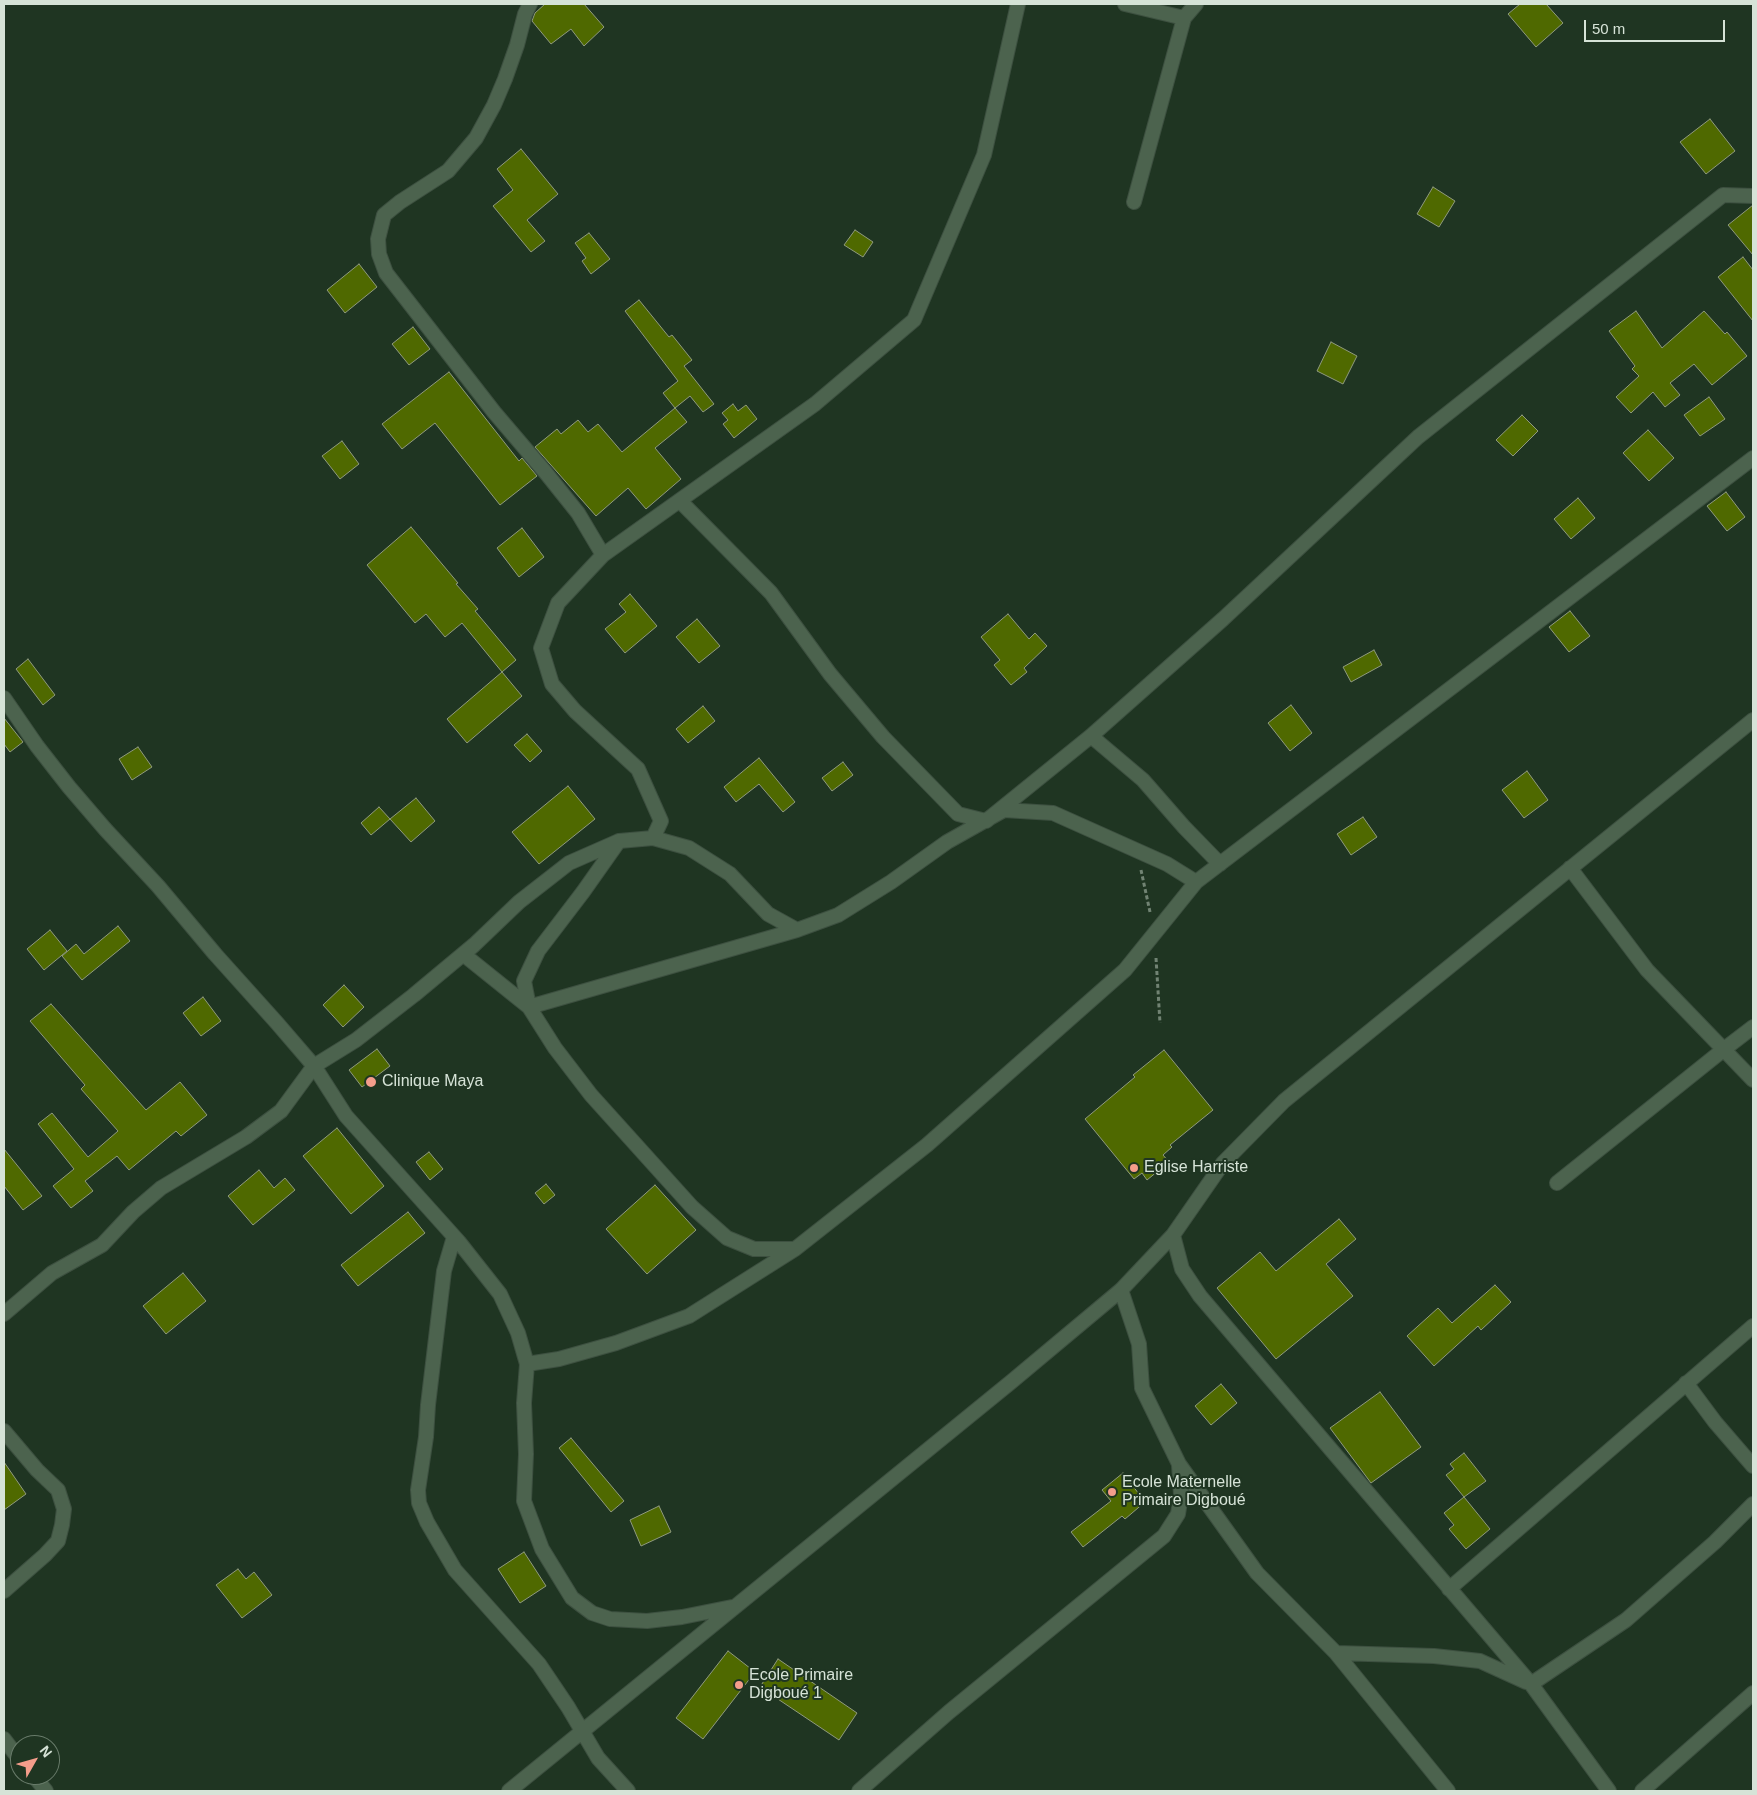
<!DOCTYPE html>
<html>
<head>
<meta charset="utf-8">
<style>
	body { margin:0 }
	#map { position:relative; width:1757px; height:1795px; overflow:hidden; background:#1f3522; font-family:Arial,sans-serif }
	canvas { display:block }
	.frame { position:absolute; inset:0; border:5px solid #d6e3d7; pointer-events:none }
	.north { position:absolute; left:10px; top:1735px; width:50px; height:50px; box-sizing:border-box; background:#1f3522; border:1px solid #687b6a; border-radius:50%; rotate:52deg; font-size:14px; font-weight:700; line-height:20px; text-align:center; color:#d6e3d7 }
	.north::after { content:''; display:block; margin:auto; width:18px; height:22px; background:#f49d8b; clip-path:polygon(50% 0,100% 100%,50% 72%,0 100%) }
	.scale { position:absolute; left:1584px; top:20px; width:141px; height:22px; box-sizing:border-box; border:2px solid #d6e3d7; border-top:0; padding-left:6px; font-size:15px; line-height:18px; white-space:nowrap; color:#d6e3d7; -webkit-text-stroke:4px #1f3522; paint-order:stroke }
</style>
</head>
<body>
<div id="map">
<canvas width="1757" height="1795"></canvas>
<div class="frame"></div>
<div class="north">N</div>
<div class="scale">50 m</div>
</div>
<script>
const context = document.querySelector('canvas').getContext('2d');
context.lineJoin = 'round';
function fillPath(path, color) { context.fillStyle = color; context.fill(path, 'evenodd'); }
const poly = rows => new Path2D(rows.map(r => 'M' + r).join(''));
function strokePath(path, color, width, dash) { context.strokeStyle = color; context.lineWidth = width; context.lineCap = dash ? 'butt' : 'round'; context.setLineDash(dash || []); context.stroke(path); }
function label(font, color, halo, rows, align = 'center') {
  context.font = font + ' Arial,sans-serif'; context.lineWidth = 4; context.setLineDash([]); context.textBaseline = 'middle'; context.strokeStyle = halo; context.fillStyle = color; for (const [text, x, y, turn = 0] of rows) {
    context.save(); context.translate(x, y); context.rotate((+turn || 0) * Math.PI / 180); context.textAlign = isNaN(turn) ? turn : align; if (halo) context.strokeText(text, 0, 0); context.fillText(text, 0, 0); context.restore();
  }
}
const building = poly([
	[545,4,584,4,604,27,584,46,571,29,551,44,532,21,535,13,545,4],
	[1520,4,1546,4,1563,23,1536,47,1508,14,1520,4],
	[1710,119,1735,151,1706,174,1680,142,1710,119],
	[521,149,558,194,527,220,545,241,531,252,493,206,513,190,497,169,521,149],
	[1433,187,1455,201,1439,227,1417,214,1433,187],
	[1753,205,1753,255,1728,225,1753,205],
	[855,230,873,242,863,257,844,245,855,230],
	[589,233,610,259,591,274,582,261,586,258,575,243,589,233],
	[1743,257,1753,270,1753,321,1718,277,1743,257],
	[359,264,377,287,345,313,327,290,359,264],
	[639,300,669,337,672,335,692,360,684,366,714,404,703,412,690,396,675,408,663,393,678,381,625,311,639,300],
	[1636,311,1662,348,1704,311,1725,334,1727,332,1747,356,1712,385,1694,364,1670,383,1680,395,1665,407,1653,392,1631,413,1616,397,1639,376,1632,369,1635,366,1609,331,1636,311],
	[413,327,430,349,409,365,392,344,413,327],
	[1331,342,1357,356,1343,384,1317,371,1331,342],
	[449,372,519,461,522,458,537,476,500,505,435,423,402,449,382,424,449,372],
	[1709,397,1725,419,1700,436,1684,415,1709,397],
	[733,404,738,411,746,405,757,419,734,438,723,424,728,420,722,413,733,404],
	[675,408,687,422,655,448,681,479,646,509,628,488,596,516,535,447,557,429,561,434,578,420,588,432,598,424,622,452,675,408],
	[1522,415,1538,431,1513,456,1496,440,1522,415],
	[1648,430,1674,458,1649,481,1623,453,1648,430],
	[342,441,359,464,340,479,322,456,342,441],
	[1726,492,1745,517,1727,531,1707,506,1726,492],
	[1578,498,1595,518,1571,539,1554,519,1578,498],
	[411,527,458,583,456,584,478,609,475,611,516,660,502,672,462,623,445,637,426,614,415,623,367,565,411,527],
	[522,528,544,557,519,577,497,548,522,528],
	[630,594,657,626,625,653,605,629,626,612,619,604,630,594],
	[1570,611,1590,636,1569,652,1549,627,1570,611],
	[1008,614,1029,639,1035,633,1047,646,1024,668,1027,672,1011,685,994,665,1000,660,981,637,1008,614],
	[697,619,720,646,699,663,676,637,697,619],
	[1374,650,1382,665,1351,682,1343,667,1374,650],
	[28,659,55,695,43,705,16,669,28,659],
	[502,672,522,696,467,743,447,719,502,672],
	[1291,705,1312,733,1290,751,1268,723,1291,705],
	[703,706,715,721,688,743,676,729,703,706],
	[4,718,23,742,10,752,4,744,4,718],
	[527,734,542,751,530,762,514,745,527,734],
	[138,747,152,767,132,780,119,759,138,747],
	[759,758,795,802,783,812,759,784,736,802,724,787,759,758],
	[843,762,853,775,832,791,822,778,843,762],
	[1527,771,1548,800,1524,818,1502,790,1527,771],
	[568,786,595,819,539,864,512,832,568,786],
	[416,798,435,821,411,842,390,819,416,798],
	[379,807,390,819,371,835,361,823,379,807],
	[1363,817,1377,837,1351,855,1337,834,1363,817],
	[118,926,130,941,82,980,62,956,76,944,84,954,118,926],
	[50,930,67,951,44,970,27,949,50,930],
	[344,985,364,1007,343,1027,323,1005,344,985],
	[203,997,221,1021,201,1036,183,1013,203,997],
	[51,1004,146,1110,180,1082,207,1115,181,1136,176,1131,129,1170,117,1156,85,1181,93,1191,71,1208,53,1186,74,1169,38,1124,52,1113,88,1157,118,1131,81,1089,85,1085,30,1021,51,1004],
	[377,1049,390,1066,362,1087,349,1070,377,1049],
	[1164,1050,1213,1110,1170,1145,1172,1147,1163,1155,1169,1162,1147,1180,1142,1173,1134,1179,1085,1119,1135,1077,1133,1075,1164,1050],
	[337,1128,384,1186,351,1214,303,1156,337,1128],
	[4,1149,42,1196,23,1210,4,1186,4,1149],
	[429,1152,443,1169,430,1180,416,1162,429,1152],
	[259,1170,274,1188,285,1178,295,1190,253,1225,228,1196,259,1170],
	[546,1184,555,1195,544,1204,535,1193,546,1184],
	[655,1185,696,1230,647,1274,606,1229,655,1185],
	[408,1212,425,1233,358,1286,341,1265,408,1212],
	[1339,1219,1356,1239,1326,1264,1353,1296,1276,1359,1217,1288,1260,1252,1276,1271,1339,1219],
	[183,1273,206,1301,166,1334,143,1306,183,1273],
	[1495,1285,1511,1302,1481,1330,1478,1326,1434,1366,1407,1336,1438,1308,1452,1323,1495,1285],
	[1221,1384,1237,1403,1211,1425,1195,1406,1221,1384],
	[1380,1392,1421,1447,1371,1483,1330,1428,1380,1392],
	[571,1438,624,1501,611,1512,559,1448,571,1438],
	[1464,1453,1486,1481,1464,1497,1446,1475,1454,1469,1450,1464,1464,1453],
	[4,1462,26,1494,4,1510,4,1462],
	[1123,1473,1145,1502,1125,1519,1122,1516,1083,1547,1071,1532,1111,1501,1102,1490,1123,1473],
	[1464,1497,1490,1529,1466,1549,1449,1529,1454,1525,1444,1513,1464,1497],
	[659,1506,671,1532,641,1546,630,1520,659,1506],
	[524,1552,546,1586,520,1603,498,1569,524,1552],
	[238,1569,246,1579,254,1572,272,1595,242,1618,216,1585,238,1569],
	[728,1651,755,1672,703,1739,676,1718,728,1651],
	[778,1659,857,1713,839,1740,760,1687,778,1659]
]);
fillPath(building, '#4f6900');
strokePath(building, '#8f9a7e', 1);
const minor = poly([
	[530,4,525,14,517,45,505,79,494,105,476,138,448,171,400,202,384,215,378,239,379,254,386,273,494,412,546,473,578,513,603,555],
	[1125,4,1184,18],
	[1134,202,1184,18,1196,4],
	[680,501,771,593,830,674,883,737,958,814,986,821,1091,736,1223,619,1418,437,1723,195,1753,196],
	[4,698,37,746,69,787,105,829,158,886,215,954,277,1023,314,1066,346,1116,459,1242,500,1294,518,1333,527,1364,524,1403,526,1454,524,1501,542,1549,572,1598,592,1613,610,1619,647,1621,682,1617,732,1607],
	[1091,736,1143,780,1184,827,1220,864],
	[653,838,661,821,638,769,575,711,552,684,541,648,558,603,603,555,815,404,914,320,984,155,1018,4],
	[619,841,583,892,538,951,524,981,529,1007,555,1048,591,1095,692,1207,727,1238,754,1249,795,1249],
	[1570,868,1647,970,1753,1080],
	[463,954,529,1007,797,930],
	[1557,1183,1723,1050,1753,1027],
	[1173,1235,1182,1269,1200,1296,1531,1684,1609,1791],
	[454,1237,444,1271,428,1405,426,1437,418,1490,419,1503,427,1522,455,1570,539,1664,568,1707,598,1758,628,1791],
	[1121,1290,1139,1344,1142,1388,1179,1464,1257,1573,1336,1653,1448,1791],
	[4,1314,52,1273,102,1245,133,1212,161,1188,246,1137,281,1111,314,1066,356,1040,414,995,474,945,519,902,569,863,619,841,653,838,689,848,730,874,768,914,797,930,838,915,891,882,947,842,1004,810,1053,813,1167,864,1196,882],
	[527,1364,559,1359,616,1343,689,1316,795,1249,927,1145,1125,970,1196,882,1753,458],
	[1686,1383,1715,1422,1753,1466],
	[4,1431,37,1470,58,1490,64,1509,62,1525,58,1541,45,1555,4,1591],
	[1449,1589,1753,1326],
	[1336,1653,1434,1656,1480,1661,1526,1682],
	[1531,1684,1626,1620,1715,1542,1753,1504],
	[4,1739,20,1760],
	[33,1775,46,1791],
	[509,1791,1011,1382,1121,1290,1173,1235,1223,1163,1284,1101,1753,720],
	[859,1791,949,1712,1164,1536,1178,1514,1181,1495,1179,1465],
	[1642,1791,1753,1693]
]);
strokePath(minor, '#3d5040', 16);
strokePath(poly([
	[1141,870,1150,912],
	[1156,958,1160,1023]
]), '#718373', 3, [4, 2.5]);
strokePath(minor, '#4c634e', 14);
for (const [x, y, r, color] of [
	[371,1082,6,"#f49d8b"],
	[1134,1168,5,"#f49d8b"],
	[1112,1492,5,"#f49d8b"],
	[739,1685,5,"#f49d8b"]
]) { const dot = new Path2D(); dot.arc(x, y, r, 0, 2 * Math.PI); context.fillStyle = color; context.fill(dot); strokePath(dot, '#1f3522', 2); }
label('16px', '#d6e3d7', '#1f3522', [
	["Clinique Maya",382,1082],
	["Eglise Harriste",1144,1168],
	["Ecole Maternelle",1122,1483],
	["Primaire Digboué",1122,1501],
	["Ecole Primaire",749,1676],
	["Digboué 1",749,1694]
], 'left');
</script>
</body>
</html>
